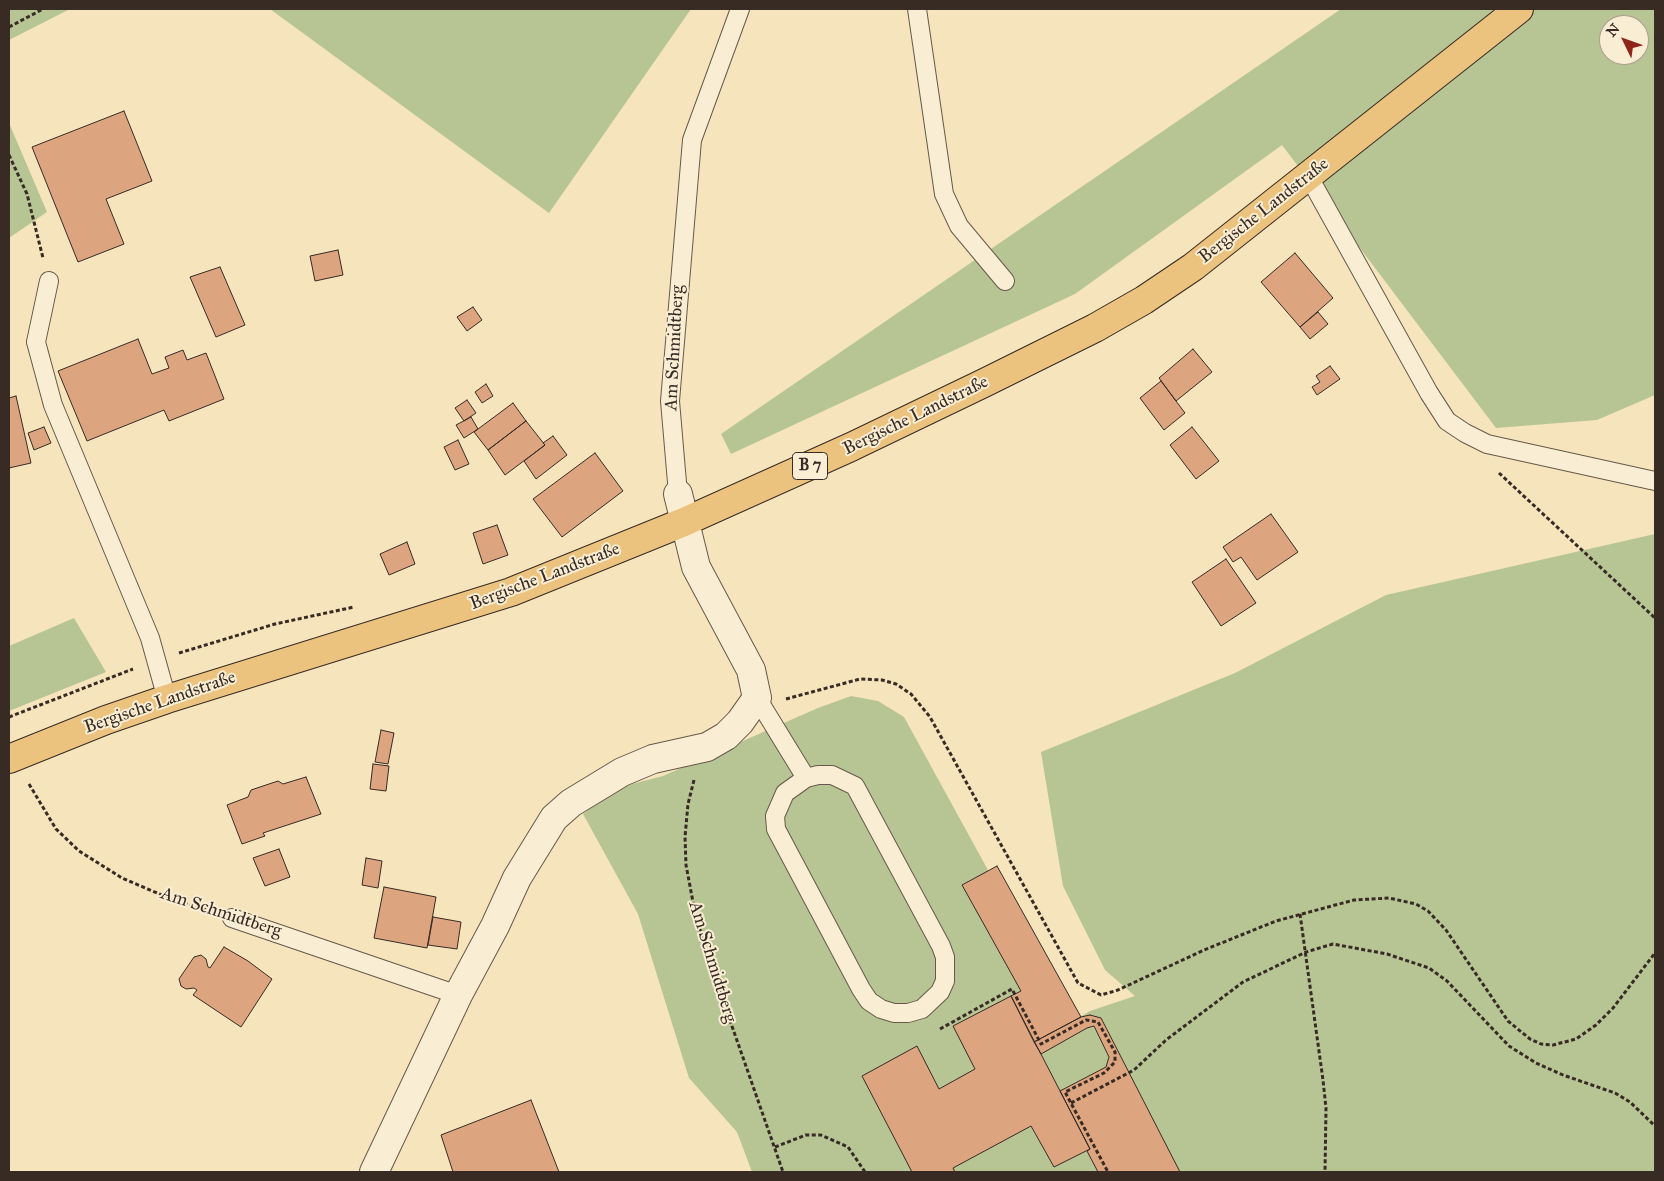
<!DOCTYPE html>
<html>
<head>
<meta charset="utf-8">
<style>
	body { margin:0 }
	#map { position:relative; width:1664px; height:1181px; overflow:hidden; background:#f6e4bc; font-family:"IM FELL Great Primer",serif }
	canvas { display:block }
	.frame { position:absolute; inset:0; border:10px solid #372b24; pointer-events:none }
	.north { position:absolute; left:1599px; top:15px; width:50px; height:50px; box-sizing:border-box; background:#f9edd3; border:1px solid #ab9f8d; border-radius:50%; rotate:312deg; font-size:14px; font-weight:700; line-height:20px; text-align:center; color:#372b24 }
	.north::after { content:''; display:block; margin:auto; width:18px; height:22px; background:#8f2418; clip-path:polygon(50% 0,100% 100%,50% 72%,0 100%) }
</style>
</head>
<body>
<div id="map">
<canvas width="1664" height="1181"></canvas>
<div class="frame"></div>
<div class="north">N</div>
</div>
<script>
const context = document.querySelector('canvas').getContext('2d');
context.lineJoin = 'round';
function fillPath(path, color) { context.fillStyle = color; context.fill(path, 'evenodd'); }
const poly = rows => new Path2D(rows.map(r => 'M' + r).join(''));
function strokePath(path, color, width, dash) { context.strokeStyle = color; context.lineWidth = width; context.lineCap = dash ? 'butt' : 'round'; context.setLineDash(dash || []); context.stroke(path); }
function label(font, color, halo, rows, align = 'center') {
  context.font = font + ' "IM FELL Great Primer",serif'; context.lineWidth = 4; context.setLineDash([]); context.textBaseline = 'middle'; context.strokeStyle = halo; context.fillStyle = color; for (const [text, x, y, turn = 0] of rows) {
    context.save(); context.translate(x, y); context.rotate((+turn || 0) * Math.PI / 180); context.textAlign = isNaN(turn) ? turn : align; if (halo) context.strokeText(text, 0, 0); context.fillText(text, 0, 0); context.restore();
  }
}
fillPath(poly([
	[9,9,70,9,9,40],
	[270,9,691,9,549,213],
	[1341,9,1655,9,1655,395,1597,420,1496,428,1282,145,1075,294,731,454,721,434],
	[1609,25,1639,25,1639,55,1609,55],
	[9,123,47,212,9,238],
	[1655,534,1655,1172,752,1172,737,1132,689,1078,638,914,583,814,606,796,632,784,663,776,818,708,851,696,878,701,904,717,1056,994,1073,1021,1090,1011,1135,996,1105,970,1063,886,1041,752,1235,673,1386,595],
	[74,618,106,672,9,711,9,646]
]), '#b7c595');
const building = poly([
	[124,111,152,181,106,199,124,244,78,262,32,147,124,111],
	[338,250,343,275,315,281,310,256,338,250],
	[1295,253,1333,298,1300,327,1261,282,1295,253],
	[220,267,245,325,216,337,190,277,220,267],
	[473,307,482,320,467,331,457,317,473,307],
	[1318,312,1328,324,1310,339,1300,327,1318,312],
	[138,339,152,374,169,368,165,357,183,350,187,360,206,353,224,399,169,421,164,410,87,441,58,371,138,339],
	[1193,349,1212,372,1176,401,1159,378,1193,349],
	[1330,366,1340,379,1317,395,1312,387,1320,382,1316,376,1330,366],
	[1161,381,1185,413,1164,430,1140,398,1161,381],
	[486,384,493,396,482,403,475,392,486,384],
	[16,396,31,463,9,468,9,398,16,396],
	[467,400,476,413,464,421,455,408,467,400],
	[513,403,526,421,488,450,474,432,513,403],
	[471,417,478,429,464,438,456,425,471,417],
	[526,421,545,445,505,475,488,450,526,421],
	[44,427,51,443,34,450,28,433,44,427],
	[1192,427,1219,461,1196,479,1170,445,1192,427],
	[553,436,567,455,536,479,524,461,545,445,543,443,553,436],
	[458,440,469,464,455,470,444,447,458,440],
	[595,453,623,491,562,537,533,499,595,453],
	[1271,514,1298,552,1257,580,1241,557,1233,562,1223,547,1271,514],
	[497,525,508,555,483,564,473,533,497,525],
	[407,542,415,564,389,575,380,554,407,542],
	[1226,559,1256,603,1221,626,1192,582,1226,559],
	[381,730,394,733,388,764,375,762,381,730],
	[373,764,389,766,386,791,370,789,373,764],
	[306,777,321,814,263,833,265,836,242,844,227,805,248,797,251,790,278,781,283,784,306,777],
	[279,849,290,877,265,886,253,858,279,849],
	[366,858,382,861,378,888,362,885,366,858],
	[997,866,1081,1017,1034,1042,1011,996,1021,991,962,885,997,866],
	[384,887,436,897,427,948,374,938,384,887],
	[433,917,461,922,457,949,428,945,433,917],
	[224,947,248,961,272,979,241,1027,193,995,197,990,194,988,186,989,181,986,179,979,194,957,201,955,206,959,208,967,210,968,224,947],
	[1011,996,1090,1149,1054,1167,1031,1126,953,1168,955,1172,912,1172,862,1076,917,1046,939,1089,975,1069,953,1026,1011,996],
	[1090,1015,1101,1018,1180,1172,1098,1172,1087,1151,1090,1149,1060,1091,1106,1067,1109,1057,1094,1026,1087,1028,1041,1054,1034,1042,1081,1017,1090,1015],
	[531,1100,559,1172,453,1172,441,1135,531,1100]
]);
fillPath(building, '#dda480');
strokePath(building, '#372b24', 1);
const service = poly([
	[917,9,944,194,959,226,1005,281],
	[1309,177,1429,393,1447,421,1465,433,1487,444,1655,481],
	[49,281,36,342,53,405,150,638,167,699],
	[678,494,670,401,692,140,740,9],
	[757,698,806,778],
	[818,775,832,775,855,786,941,946,945,957,945,981,940,992,922,1009,908,1013,894,1013,881,1009,869,1001,861,989,776,829,775,816,785,793,806,778,818,775],
	[232,918,458,995]
]);
const minor = poly([
	[374,1172,458,995,495,926,517,878,554,818,571,803,622,772,653,759,707,747,726,736,740,722,757,698,751,670,696,567,678,494]
]);
const primary = poly([
	[9,759,106,720,167,699,511,592,684,522,851,447,984,383,1095,328,1144,300,1193,267,1519,9]
]);
strokePath(service, '#67594a', 20);
strokePath(minor, '#67594a', 30);
strokePath(primary, '#372b24', 30);
strokePath(poly([
	[9,27,43,9],
	[9,155,27,194,43,258],
	[1499,473,1655,618],
	[179,653,275,624,354,607],
	[786,699,860,679,882,680,896,684,911,694,930,717,1078,983,1101,995,1118,990,1204,950,1276,921,1354,900,1389,898,1416,904,1428,911,1446,930,1508,1021,1530,1039,1541,1044,1553,1045,1576,1039,1596,1025,1613,1008,1655,953],
	[9,717,133,669],
	[694,780,688,804,685,837,686,865,693,902,705,949,783,1172],
	[29,784,56,829,79,851,122,878,171,899,210,911],
	[1300,914,1323,1080,1326,1108,1325,1172],
	[940,1029,1012,989,1041,1044,1086,1020,1098,1022,1115,1052,1115,1062,1104,1073,1065,1092,1108,1172],
	[1071,1103,1134,1070,1166,1040,1243,982,1306,952,1333,944,1387,954,1429,968,1447,981,1509,1046,1536,1063,1563,1075,1615,1093,1630,1102,1655,1126],
	[775,1147,806,1135,821,1135,848,1147,865,1172]
]), '#372b24', 3, [4, 2.5]);
strokePath(service, '#f9edd3', 18);
strokePath(minor, '#f9edd3', 28);
strokePath(primary, '#ebc27e', 28);
for (const [x, y, w] of [
	[810,466,35]
]) { const box = new Path2D(); box.roundRect(x - w / 2, y - 13.5, w, 27, 4); context.fillStyle = '#f9edd3'; context.fill(box); strokePath(box, '#372b24', 1); }
label('bold 16px', '#372b24', null, [
	["B 7",810,466]
]);
label('18px', '#372b24', '#f9edd3', [
	["Bergische Landstraße",1264,211,-38],
	["Am Schmidtberg",675,348,-87],
	["Bergische Landstraße",916,416,-26],
	["Bergische Landstraße",545,577,-21],
	["Bergische Landstraße",160,703,-19],
	["Am Schmidtberg",221,913,18],
	["Am Schmidtberg",712,962,73]
]);
</script>
</body>
</html>
